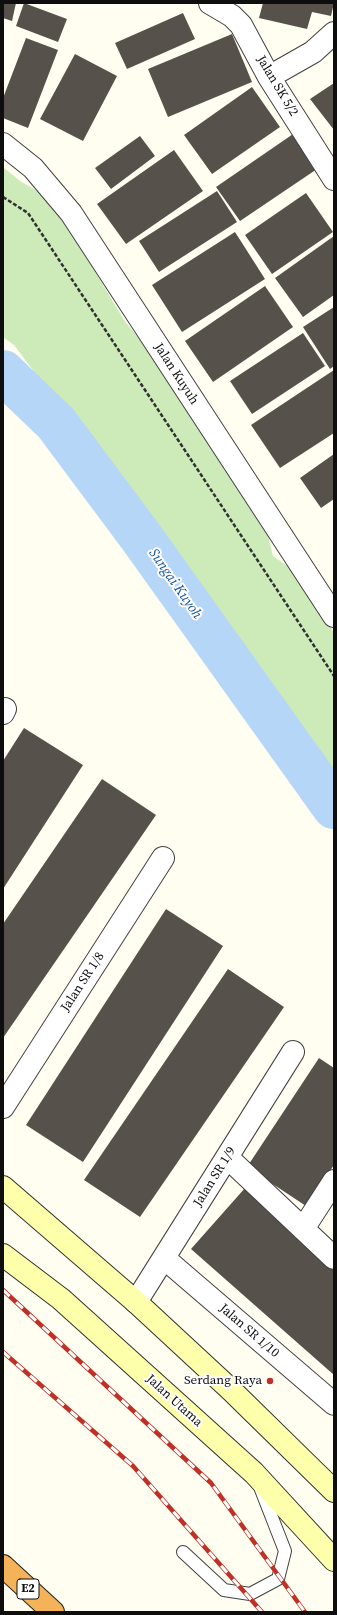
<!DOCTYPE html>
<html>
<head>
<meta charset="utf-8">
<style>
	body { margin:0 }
	#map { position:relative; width:337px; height:1615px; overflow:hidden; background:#fffef0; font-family:"Source Serif 4",serif }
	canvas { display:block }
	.frame { position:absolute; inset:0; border:4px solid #0e0e0e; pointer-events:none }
</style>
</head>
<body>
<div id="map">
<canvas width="337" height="1615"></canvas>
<div class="frame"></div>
</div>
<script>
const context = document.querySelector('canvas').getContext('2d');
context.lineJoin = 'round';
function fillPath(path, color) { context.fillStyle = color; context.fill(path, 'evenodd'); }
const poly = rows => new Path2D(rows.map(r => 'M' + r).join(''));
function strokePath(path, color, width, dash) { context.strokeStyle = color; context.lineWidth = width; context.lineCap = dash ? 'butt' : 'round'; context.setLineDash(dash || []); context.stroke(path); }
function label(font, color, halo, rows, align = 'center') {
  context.font = font + ' "Source Serif 4",serif'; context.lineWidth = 4; context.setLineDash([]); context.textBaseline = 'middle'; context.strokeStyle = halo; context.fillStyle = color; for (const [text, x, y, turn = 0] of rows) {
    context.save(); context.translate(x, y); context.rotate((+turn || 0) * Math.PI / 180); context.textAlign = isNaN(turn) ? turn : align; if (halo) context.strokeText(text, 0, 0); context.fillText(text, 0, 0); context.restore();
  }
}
fillPath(poly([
	[3,167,20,181,47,197,88,260,124,320,190,402,261,509,273,556,299,574,334,633,334,771,14,345,3,337]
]), '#cdeab9');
strokePath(poly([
	[3,372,56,423,141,537,334,807]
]), '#b5d6f6', 44);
fillPath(poly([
	[3,3,16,3,12,21,3,18],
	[24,3,67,19,58,42,16,26],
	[263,3,334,3,331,16,312,12,307,29,259,18],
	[183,13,195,39,127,69,115,43],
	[232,34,252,82,168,117,148,69],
	[26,38,58,50,28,128,3,118,3,98],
	[75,54,117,76,83,141,40,119],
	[334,83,334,130,310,99],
	[252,87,280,127,212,174,184,135],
	[296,132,320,167,240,221,216,187],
	[140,136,155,156,111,189,95,168],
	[174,150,203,191,126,244,97,204],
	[217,191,237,222,159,272,139,241],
	[306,193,333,232,272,274,245,235],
	[235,232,265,279,182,332,152,285],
	[334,236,334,295,303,317,275,278],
	[265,286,293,327,213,382,185,341],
	[334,307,334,366,330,369,303,327],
	[303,333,325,366,252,414,230,381],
	[334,370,334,433,280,468,251,425],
	[334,454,334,499,321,508,300,478],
	[24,728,83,765,3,889,3,761],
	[102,779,156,815,3,1038,3,924],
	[166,909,223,946,83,1162,26,1125],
	[228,969,284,1007,140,1217,84,1180],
	[319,1058,334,1068,334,1165,306,1206,247,1167],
	[245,1188,334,1267,334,1375,191,1249]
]), '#57514b');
const lane = poly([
	[183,1552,224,1590,250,1594,278,1579,285,1551,260,1487]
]);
const street = poly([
	[210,3,232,16,241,25,269,77,334,179],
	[269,77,313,52,334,33],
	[3,144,33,168,71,213,334,616],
	[3,713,5,709],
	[3,1107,163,858],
	[227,1157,334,1258],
	[303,1229,334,1181],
	[164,1258,334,1404],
	[136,1302,293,1052]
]);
const secondary = poly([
	[3,1187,136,1302,231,1390,334,1491],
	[3,1255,61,1299,254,1473,334,1560]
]);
const highway = poly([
	[3,1566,53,1612]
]);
strokePath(lane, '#414141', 14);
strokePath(street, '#414141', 24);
strokePath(secondary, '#303030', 24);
strokePath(highway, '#1f1f1f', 24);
strokePath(poly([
	[3,197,28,213,334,676]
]), '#303030', 2.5, [4, 2]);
strokePath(lane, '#fff', 12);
strokePath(street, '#fff', 22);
strokePath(secondary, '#feffab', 22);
strokePath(highway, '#f4b259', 22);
const rail = poly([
	[3,1290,211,1483,305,1612],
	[3,1352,133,1466,262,1612]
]);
strokePath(rail, '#bf3026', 4.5);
strokePath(rail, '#fff', 3, [9]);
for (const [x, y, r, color] of [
	[270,1381,4,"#bf3026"]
]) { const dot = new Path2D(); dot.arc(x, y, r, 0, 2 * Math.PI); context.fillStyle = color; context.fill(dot); strokePath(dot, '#fff', 1.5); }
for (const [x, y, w] of [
	[28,1589,22]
]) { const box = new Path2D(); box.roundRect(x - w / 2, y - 10, w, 20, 3); context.fillStyle = '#fff'; context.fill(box); strokePath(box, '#0e0e0e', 1); }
label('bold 12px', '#0e0e0e', null, [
	["E2",28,1589]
]);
label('13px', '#0e0e0e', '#fff', [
	["Jalan SK 5/2",277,86,59],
	["Jalan Kuyuh",176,374,57],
	["Jalan SR 1/8",83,982,-57],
	["Jalan SR 1/9",215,1177,-58],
	["Jalan SR 1/10",249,1331,41],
	["Jalan Utama",174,1401,42]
]);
label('13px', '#0e0e0e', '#fff', [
	["Serdang Raya",262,1381]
], 'right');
label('italic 14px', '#1754a1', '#fff', [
	["Sungai Kuyoh",175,584,55]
]);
</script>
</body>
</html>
